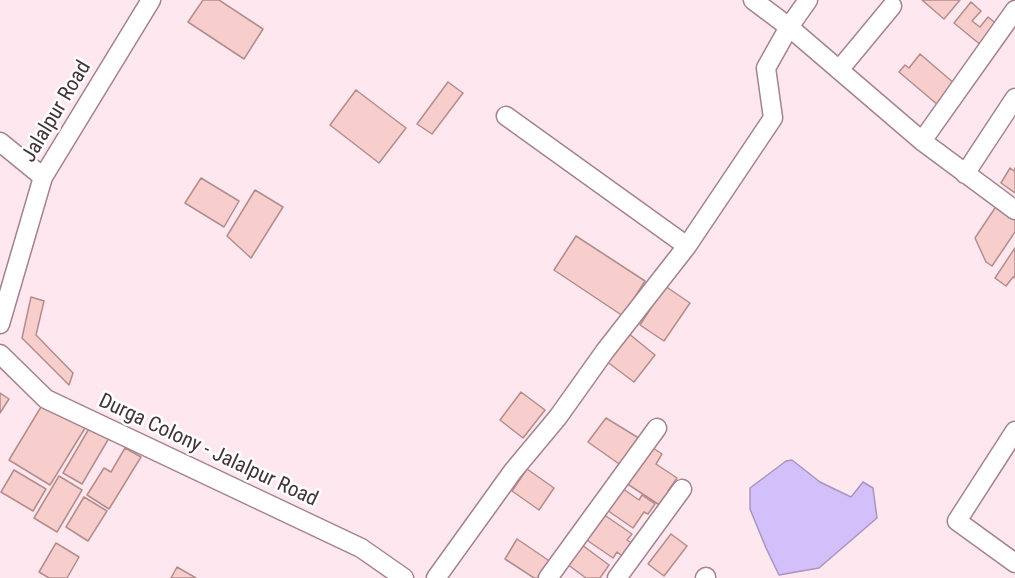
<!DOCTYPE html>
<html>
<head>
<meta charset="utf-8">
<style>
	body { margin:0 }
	canvas { display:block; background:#fee7ef }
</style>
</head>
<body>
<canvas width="1015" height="578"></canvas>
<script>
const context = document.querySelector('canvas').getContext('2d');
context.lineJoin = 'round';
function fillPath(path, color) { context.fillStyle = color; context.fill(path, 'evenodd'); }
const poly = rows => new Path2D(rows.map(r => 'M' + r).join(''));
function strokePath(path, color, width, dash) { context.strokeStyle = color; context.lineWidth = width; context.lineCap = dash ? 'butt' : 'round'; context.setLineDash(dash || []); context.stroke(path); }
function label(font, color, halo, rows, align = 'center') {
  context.font = font + ' "Roboto Condensed",sans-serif'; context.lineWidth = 5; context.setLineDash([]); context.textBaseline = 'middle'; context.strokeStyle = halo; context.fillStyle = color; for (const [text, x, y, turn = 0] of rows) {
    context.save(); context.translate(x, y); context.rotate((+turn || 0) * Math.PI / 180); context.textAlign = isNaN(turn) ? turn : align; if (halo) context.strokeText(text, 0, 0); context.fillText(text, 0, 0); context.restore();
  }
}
const water = poly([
	[792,460,820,482,851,497,863,482,873,488,877,518,819,568,779,575,766,548,750,509,750,488,786,461,792,460]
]);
fillPath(water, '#d3bff9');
strokePath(water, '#a895c0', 1.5);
const building = poly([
	[203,0,219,0,263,29,244,59,188,22,203,0],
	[922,0,960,0,944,19,922,0],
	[971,2,981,11,972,21,980,27,988,17,999,26,982,46,954,23,971,2],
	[920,54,955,84,938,105,899,72,905,65,909,68,920,54],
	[448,82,463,93,432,134,417,124,448,82],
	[356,90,406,128,379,163,330,125,356,90],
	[1010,168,1014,171,1015,168,1015,193,1001,183,1010,168],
	[201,178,239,201,224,227,185,203,201,178],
	[255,190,283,207,251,258,227,236,255,190],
	[997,205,1015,218,1015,232,992,266,986,262,975,238,997,205],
	[576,236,645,281,623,316,554,270,576,236],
	[1015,248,1015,278,1013,277,1006,286,995,278,1015,248],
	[665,286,690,303,664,341,640,325,665,286],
	[31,297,44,301,36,335,73,373,69,385,22,338,31,297],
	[628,333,655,355,634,382,606,361,628,333],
	[521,392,545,410,523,438,500,420,521,392],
	[0,393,9,399,0,413,0,393],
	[44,402,87,425,50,485,9,460,44,402],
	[606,418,642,440,622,466,588,442,606,418],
	[90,427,109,438,82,484,63,473,90,427],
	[650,446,662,454,656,464,677,478,668,491,673,495,664,508,623,481,650,446],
	[125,448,141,457,109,509,87,495,104,468,111,472,125,448],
	[527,469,554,488,539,510,512,491,527,469],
	[14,470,46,489,33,511,1,492,14,470],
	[59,476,82,490,57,532,34,518,59,476],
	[619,486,639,500,642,495,655,504,648,514,644,512,633,528,604,508,619,486],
	[84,497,107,511,88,541,66,527,84,497],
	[603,514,632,534,627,540,633,544,624,557,617,552,613,558,581,536,603,514],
	[671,534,687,546,664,576,648,564,671,534],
	[517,539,551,562,540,578,534,578,505,559,517,539],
	[56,543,79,557,67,578,49,578,39,572,56,543],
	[582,545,609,565,600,578,586,578,567,564,582,545],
	[177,567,196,578,171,578,177,567]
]);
fillPath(building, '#f8cecd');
strokePath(building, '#b38d8c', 1.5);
const minor = poly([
	[753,0,789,27,922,141],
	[1015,10,922,141,1015,210],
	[839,70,892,6],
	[506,116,687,246],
	[0,142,43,177],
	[965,174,1015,98],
	[0,324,43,177,151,0],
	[0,354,46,399,361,548,404,578],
	[1015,431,957,521,1015,563],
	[436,578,513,471,558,417,605,351,687,246,773,118,766,68,789,27,808,0],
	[548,578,657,428],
	[617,578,682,489],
	[705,578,706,577]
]);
strokePath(minor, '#a58290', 21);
strokePath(minor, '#fff', 18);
label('21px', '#43343a', '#fff', [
	["Jalalpur Road",57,112,-59],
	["Durga Colony - Jalalpur Road",208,451,25]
]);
</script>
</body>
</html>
